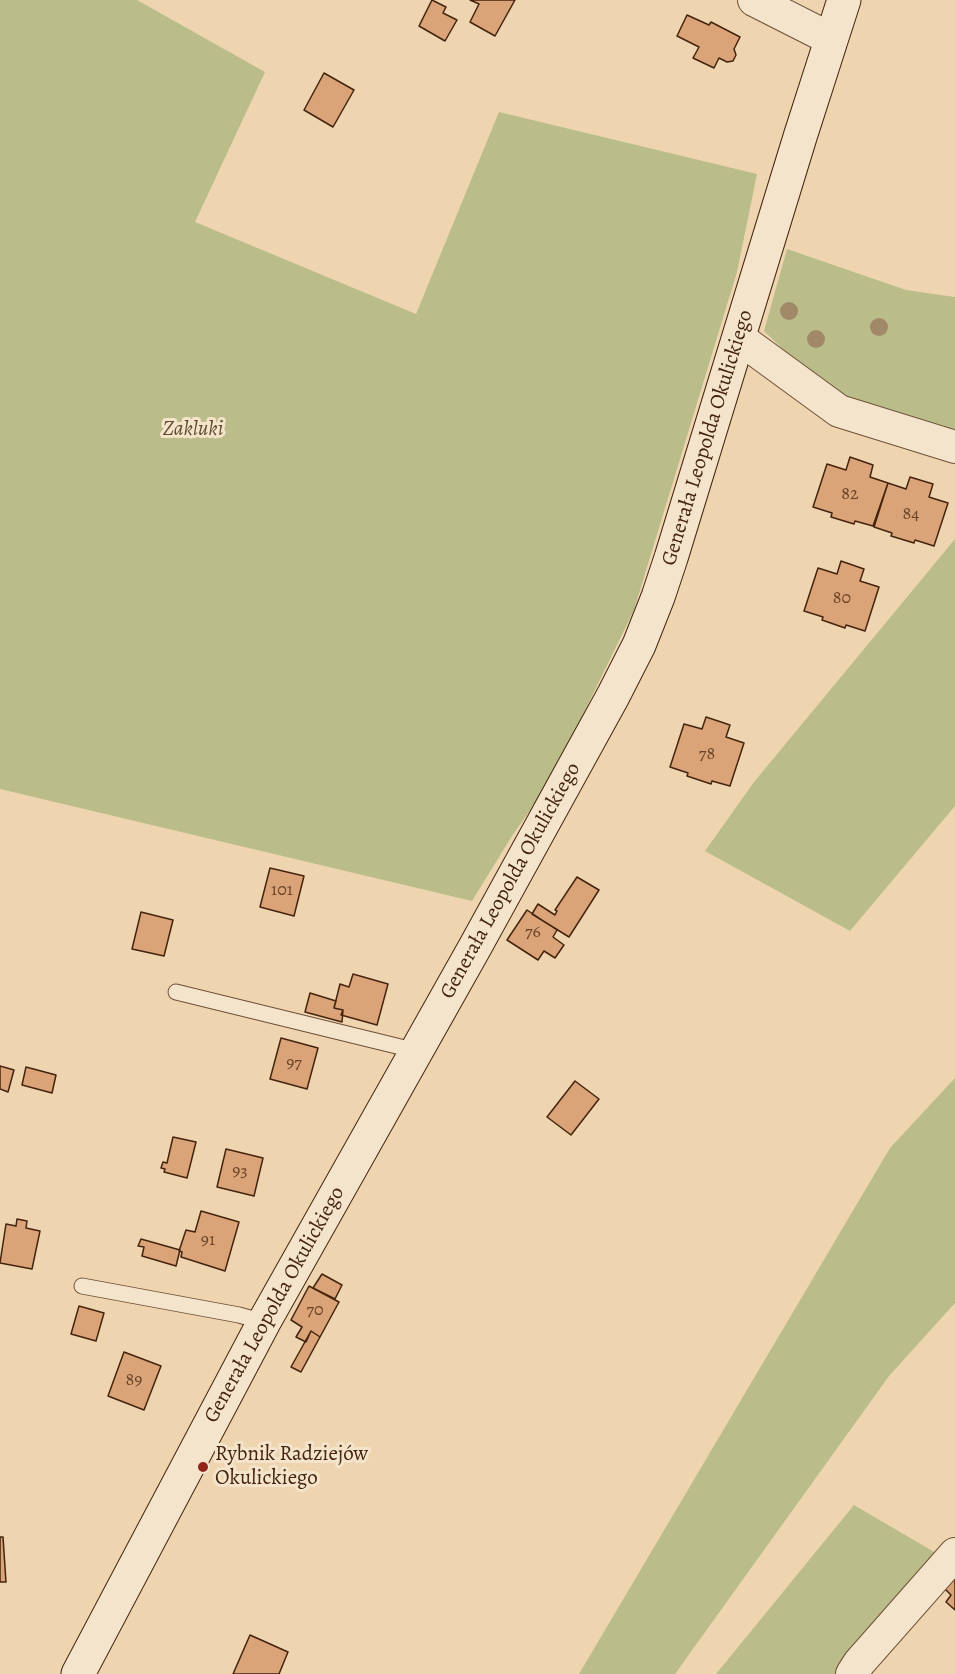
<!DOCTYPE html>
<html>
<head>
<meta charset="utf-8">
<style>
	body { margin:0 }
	canvas { display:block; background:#eed5b0 }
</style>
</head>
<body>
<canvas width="955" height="1674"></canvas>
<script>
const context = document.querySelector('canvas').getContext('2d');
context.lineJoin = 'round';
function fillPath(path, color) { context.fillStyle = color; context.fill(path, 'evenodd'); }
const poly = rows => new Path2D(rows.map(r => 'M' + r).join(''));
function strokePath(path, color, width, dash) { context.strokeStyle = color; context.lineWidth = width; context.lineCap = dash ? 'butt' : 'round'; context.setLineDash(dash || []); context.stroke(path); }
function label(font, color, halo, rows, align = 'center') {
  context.font = font + ' Alegreya,serif'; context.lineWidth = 6; context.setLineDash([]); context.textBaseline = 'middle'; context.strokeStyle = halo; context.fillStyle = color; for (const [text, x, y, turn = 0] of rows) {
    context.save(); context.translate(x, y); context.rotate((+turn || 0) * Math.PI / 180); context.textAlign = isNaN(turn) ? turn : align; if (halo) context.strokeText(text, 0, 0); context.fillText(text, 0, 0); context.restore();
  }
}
fillPath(poly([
	[0,0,137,0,265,72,195,222,416,314,499,112,757,174,737,272,634,610,551,780,512,836,472,901,0,789],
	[787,249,906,290,955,297,955,433,870,408,820,385,764,331],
	[955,539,955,806,850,931,705,851,754,782],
	[955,1078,955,1303,889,1376,675,1674,579,1674,890,1148],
	[854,1505,941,1556,839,1674,716,1674]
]), '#babd8a');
const building = poly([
	[432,0,446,7,443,13,457,20,445,41,419,26,432,0],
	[470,0,515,0,495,36,470,22,479,4,470,0],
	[687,15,709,25,711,22,740,37,734,49,736,55,733,61,727,62,719,58,714,68,693,58,699,47,677,36,687,15],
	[324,73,354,90,333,127,304,110,324,73],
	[850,457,873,465,870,477,888,483,873,526,855,521,854,524,831,517,832,513,813,507,827,464,846,470,850,457],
	[910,477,933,484,929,497,948,503,934,546,915,540,914,543,891,536,892,533,874,527,888,483,906,489,910,477],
	[841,561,864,569,860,581,879,587,865,631,846,625,845,628,822,620,823,617,804,611,818,568,837,574,841,561],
	[706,717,730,725,726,737,744,743,730,786,712,781,711,784,687,776,688,773,670,767,684,724,702,729,706,717],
	[270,868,304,876,294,916,260,907,270,868],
	[577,877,599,890,569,937,532,914,538,904,555,915,557,911,555,910,577,877],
	[527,910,557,930,553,937,564,945,555,958,544,951,538,960,507,940,527,910],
	[141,912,173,920,164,956,132,949,141,912],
	[353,974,388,984,377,1025,341,1015,343,1010,334,1008,340,984,349,987,353,974],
	[310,993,336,1001,334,1008,343,1010,342,1022,305,1012,310,993],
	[281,1038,318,1048,307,1089,270,1079,281,1038],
	[0,1066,14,1070,8,1092,0,1089,0,1066],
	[26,1067,56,1075,52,1093,22,1085,26,1067],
	[575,1081,599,1099,571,1135,547,1117,575,1081],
	[173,1137,196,1142,187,1178,164,1172,165,1169,161,1168,163,1162,167,1163,173,1137],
	[226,1149,263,1158,254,1196,217,1187,226,1149],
	[201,1211,239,1222,225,1271,181,1257,182,1252,179,1251,186,1230,195,1232,201,1211],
	[17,1219,27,1221,26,1228,40,1231,32,1269,0,1263,6,1224,16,1226,17,1219],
	[141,1239,180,1250,176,1266,142,1256,144,1247,138,1246,141,1239],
	[322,1274,342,1285,335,1299,313,1288,322,1274],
	[309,1286,339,1302,320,1337,311,1331,306,1342,296,1337,302,1327,291,1320,309,1286],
	[79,1306,104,1313,96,1341,71,1334,79,1306],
	[311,1331,320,1337,301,1372,291,1367,311,1331],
	[124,1352,161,1366,144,1410,108,1396,124,1352],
	[0,1537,3,1537,6,1582,0,1582,0,1537],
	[955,1575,955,1610,946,1602,951,1595,944,1588,955,1575],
	[250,1635,288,1652,279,1674,233,1674,250,1635]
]);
fillPath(building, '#daa378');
strokePath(building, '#44240e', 1.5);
const lane = poly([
	[176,992,417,1051],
	[82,1286,239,1315,264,1322]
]);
const street = poly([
	[754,0,831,39],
	[739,338,839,411,955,447],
	[852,1674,859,1663,955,1554]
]);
const secondary = poly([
	[78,1674,264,1322,475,947,613,696,639,645,658,597,671,558,800,137,844,0]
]);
strokePath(lane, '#6e5036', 17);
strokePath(street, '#6e5036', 34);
strokePath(secondary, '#44240e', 35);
strokePath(lane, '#f4e4cc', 15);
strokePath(street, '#f4e4cc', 32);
strokePath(secondary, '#f4e4cc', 33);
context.fillStyle = '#a18968';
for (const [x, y] of [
	[789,311],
	[879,327],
	[816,339]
]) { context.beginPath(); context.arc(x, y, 9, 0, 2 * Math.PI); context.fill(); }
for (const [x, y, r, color] of [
	[203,1467,6,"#8f2418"]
]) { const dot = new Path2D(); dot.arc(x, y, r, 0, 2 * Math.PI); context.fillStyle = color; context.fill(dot); strokePath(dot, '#f4e4cc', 2); }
label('18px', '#6a4428', null, [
	["82",850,495],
	["84",911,515],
	["80",842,599],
	["78",707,755],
	["101",282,891],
	["76",533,933],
	["97",294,1064],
	["93",240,1172],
	["91",208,1241],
	["70",315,1311],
	["89",134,1381]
]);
label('italic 21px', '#624a2d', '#f4e4cc', [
	["Zakluki",193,430]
]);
label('21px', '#44240e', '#f4e4cc', [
	["Generała Leopolda Okulickiego",708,438,-73],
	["Generała Leopolda Okulickiego",511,881,-61],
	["Generała Leopolda Okulickiego",275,1305,-61]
]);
label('21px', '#44240e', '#f4e4cc', [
	["Rybnik Radziejów",215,1455],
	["Okulickiego",215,1479]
], 'left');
</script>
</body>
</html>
